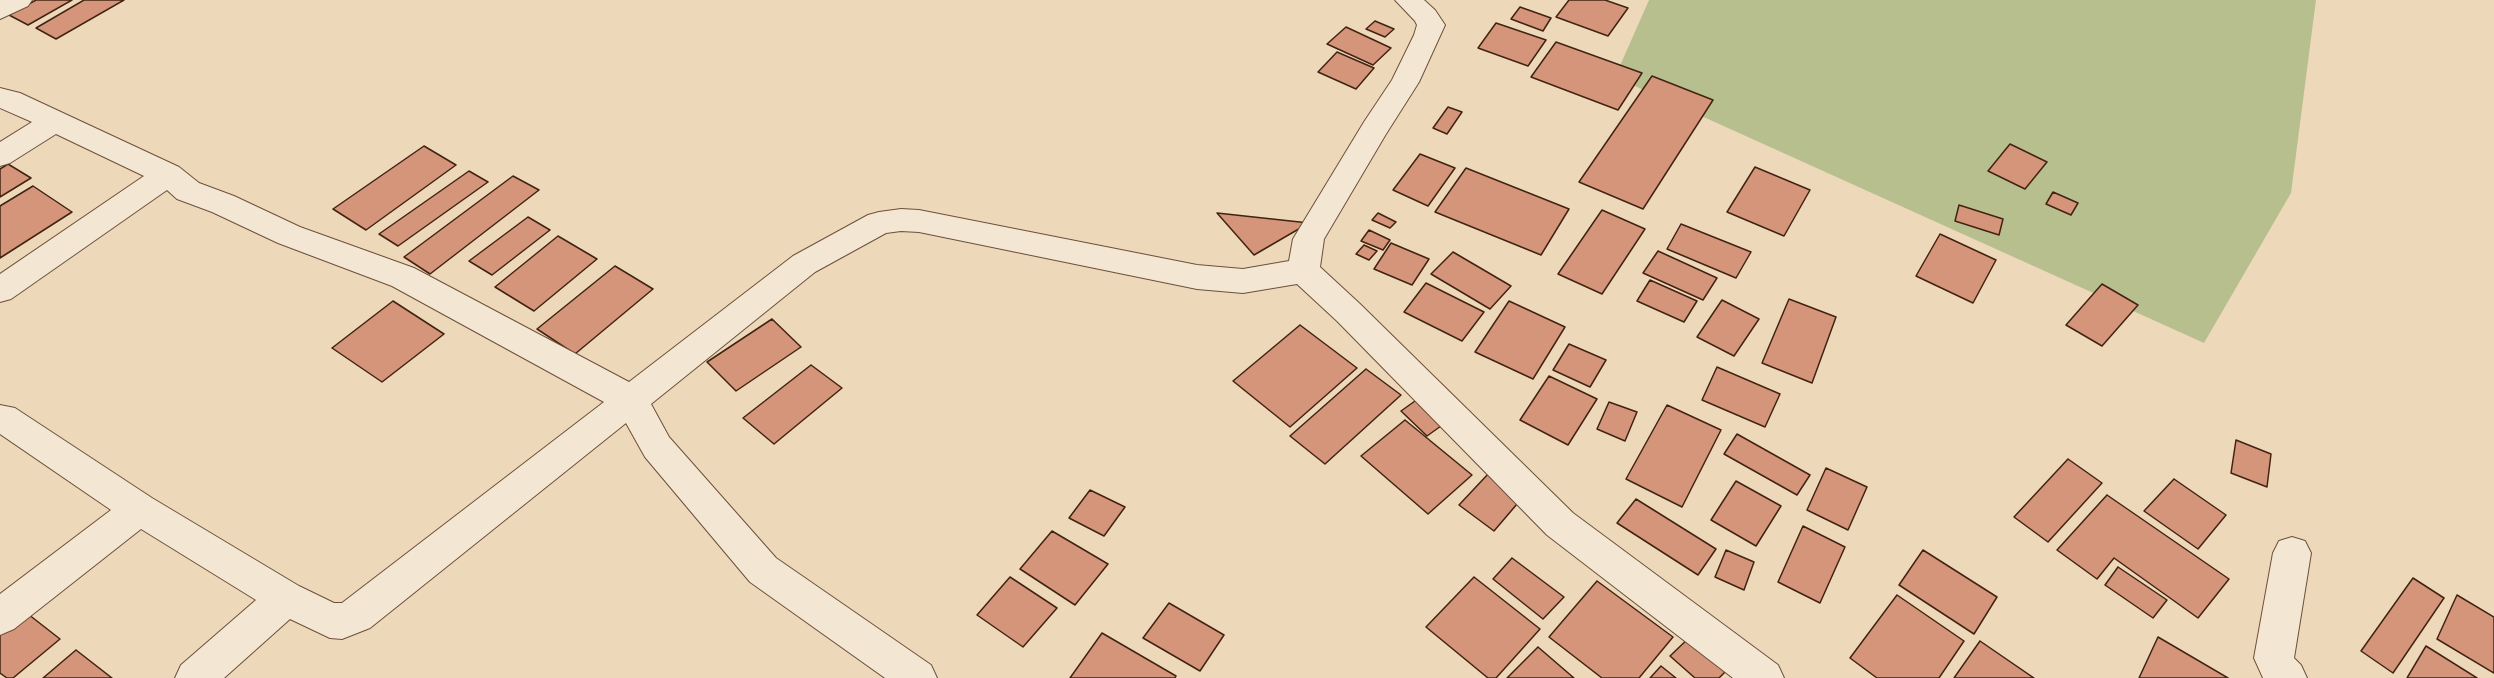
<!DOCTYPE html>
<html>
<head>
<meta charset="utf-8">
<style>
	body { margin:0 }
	canvas { display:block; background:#edd9b9 }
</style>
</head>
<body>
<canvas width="2494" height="678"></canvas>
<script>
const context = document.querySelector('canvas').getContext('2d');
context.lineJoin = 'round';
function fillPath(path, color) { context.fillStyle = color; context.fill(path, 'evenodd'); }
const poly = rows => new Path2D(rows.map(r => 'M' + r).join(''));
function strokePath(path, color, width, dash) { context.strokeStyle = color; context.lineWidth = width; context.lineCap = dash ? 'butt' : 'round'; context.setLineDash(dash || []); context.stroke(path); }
fillPath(poly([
	[1649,0,2316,0,2291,193,2204,343,1615,77]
]), '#b8bf8f');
const building = poly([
	[36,0,72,0,28,25,9,15,36,0],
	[84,0,124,0,56,39,36,28,84,0],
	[1569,0,1605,0,1628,8,1608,36,1556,17,1569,0],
	[1520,7,1551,18,1543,31,1511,19,1520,7],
	[1375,21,1394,29,1385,37,1366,29,1375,21],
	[1496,23,1546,40,1528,66,1478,48,1496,23],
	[1346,27,1391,48,1373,65,1327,44,1346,27],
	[1556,42,1642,73,1618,110,1531,77,1556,42],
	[1337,52,1374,68,1356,89,1318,72,1337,52],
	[1652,76,1713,100,1643,209,1579,182,1652,76],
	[1448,107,1462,112,1447,134,1433,128,1448,107],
	[2010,144,2047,162,2025,189,1988,171,2010,144],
	[424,146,456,165,366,230,333,209,424,146],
	[1420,154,1455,168,1428,206,1393,190,1420,154],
	[8,164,31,178,0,197,0,169,8,164],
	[1755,167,1810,190,1784,236,1727,212,1755,167],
	[1466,168,1569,209,1541,255,1435,212,1466,168],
	[469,171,488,182,398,246,379,234,469,171],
	[513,176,539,190,430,274,404,257,513,176],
	[33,186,72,212,0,258,0,206,33,186],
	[2053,192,2078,203,2071,215,2046,204,2053,192],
	[1959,205,2003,219,1999,235,1955,221,1959,205],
	[1602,210,1645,229,1602,294,1558,274,1602,210],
	[1217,213,1309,223,1254,255,1217,213],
	[1378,213,1396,222,1390,228,1372,220,1378,213],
	[528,217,550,230,492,275,469,261,528,217],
	[1681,224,1751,252,1736,278,1667,249,1681,224],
	[1369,230,1390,240,1383,250,1361,241,1369,230],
	[1940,234,1996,260,1973,303,1916,276,1940,234],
	[558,236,597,259,534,311,495,287,558,236],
	[1391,243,1429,259,1412,285,1374,269,1391,243],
	[1364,245,1377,251,1369,260,1356,254,1364,245],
	[1658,251,1717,278,1703,300,1643,273,1658,251],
	[1453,252,1511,286,1490,309,1431,274,1453,252],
	[615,266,653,289,575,354,537,329,615,266],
	[1650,280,1697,301,1684,322,1637,301,1650,280],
	[1426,283,1484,312,1462,341,1404,312,1426,283],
	[2102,284,2138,305,2102,346,2066,325,2102,284],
	[1789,299,1836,317,1812,383,1762,363,1789,299],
	[1722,300,1759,319,1734,356,1697,337,1722,300],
	[393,301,444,334,382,382,332,348,393,301],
	[1509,301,1565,327,1533,379,1475,352,1509,301],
	[772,319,801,347,736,391,707,362,772,319],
	[1300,325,1357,368,1290,427,1233,381,1300,325],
	[1569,344,1606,360,1590,387,1553,370,1569,344],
	[811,365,842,388,774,444,743,418,811,365],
	[1717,367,1780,394,1765,427,1702,400,1717,367],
	[1366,369,1401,395,1325,464,1290,436,1366,369],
	[1549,376,1597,399,1568,445,1520,420,1549,376],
	[1422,396,1448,421,1427,436,1401,411,1422,396],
	[1609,402,1637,412,1625,441,1597,429,1609,402],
	[1667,405,1721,430,1682,507,1626,479,1667,405],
	[1405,420,1472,475,1428,514,1361,456,1405,420],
	[1737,434,1810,475,1797,495,1724,454,1737,434],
	[2236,440,2271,454,2267,487,2231,473,2236,440],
	[2068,459,2102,483,2048,542,2014,517,2068,459],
	[1826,468,1867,487,1848,530,1807,510,1826,468],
	[1489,473,1523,497,1494,531,1459,505,1489,473],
	[2174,479,2226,515,2198,549,2144,511,2174,479],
	[1736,481,1781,506,1756,546,1711,520,1736,481],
	[1090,490,1125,507,1104,536,1069,518,1090,490],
	[2107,495,2229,579,2198,618,2114,558,2097,579,2057,550,2107,495],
	[1636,499,1716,549,1698,575,1617,523,1636,499],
	[1803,526,1845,547,1820,603,1778,582,1803,526],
	[1052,531,1108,564,1075,605,1020,569,1052,531],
	[1726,550,1754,562,1744,590,1715,577,1726,550],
	[1923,550,1997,597,1974,634,1899,585,1923,550],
	[1512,558,1564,597,1543,619,1493,579,1512,558],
	[2118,567,2167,600,2153,618,2105,585,2118,567],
	[1010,577,1057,608,1023,647,977,615,1010,577],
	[1474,577,1540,629,1496,678,1488,678,1426,627,1474,577],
	[2413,578,2444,598,2393,673,2361,651,2413,578],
	[1597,581,1673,637,1639,678,1602,678,1549,637,1597,581],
	[1897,595,1964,641,1939,678,1877,678,1850,658,1897,595],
	[2457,595,2494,617,2494,673,2437,639,2457,595],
	[1169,603,1224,635,1200,671,1143,638,1169,603],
	[19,607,60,639,13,678,7,678,0,673,0,622,19,607],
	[1102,633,1176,676,1175,678,1070,678,1102,633],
	[1693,634,1731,666,1719,678,1695,678,1670,656,1693,634],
	[2158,637,2228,678,2139,678,2158,637],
	[1980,641,2034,678,1954,678,1980,641],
	[2426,646,2477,678,2407,678,2426,646],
	[1538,647,1574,678,1507,678,1538,647],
	[76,650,112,678,43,678,76,650],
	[1661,666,1676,678,1650,678,1661,666]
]);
fillPath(building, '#d4957a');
strokePath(building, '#422312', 1.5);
const minor = poly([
	[0,0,32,0,28,6,0,19,0,0],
	[1395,0,1424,0,1435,10,1445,25,1419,82,1386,134,1324,239,1320,267,1359,303,1573,513,1778,665,1784,678,1733,678,1547,535,1337,321,1297,284,1243,293,1197,289,919,232,901,231,886,233,815,272,651,404,669,437,776,558,931,665,937,678,885,678,750,582,645,457,626,423,370,628,342,639,330,638,290,619,224,678,175,678,181,665,256,600,141,529,14,629,0,635,0,594,111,510,0,434,0,405,15,408,152,498,299,586,334,603,342,603,604,402,392,286,278,243,212,212,177,199,167,190,11,299,0,302,0,274,144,176,56,134,10,163,0,166,0,142,32,122,0,108,0,88,20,93,179,167,199,183,234,196,300,227,414,268,629,382,793,256,868,215,879,212,901,209,919,210,1197,265,1243,269,1289,261,1293,239,1364,122,1392,80,1414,35,1417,25,1415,21,1395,0],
	[2292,537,2305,541,2311,553,2294,658,2301,665,2307,678,2263,678,2254,658,2273,553,2279,541,2292,537]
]);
strokePath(minor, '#6d503c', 2);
fillPath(minor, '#f3e6d2');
</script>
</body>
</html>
